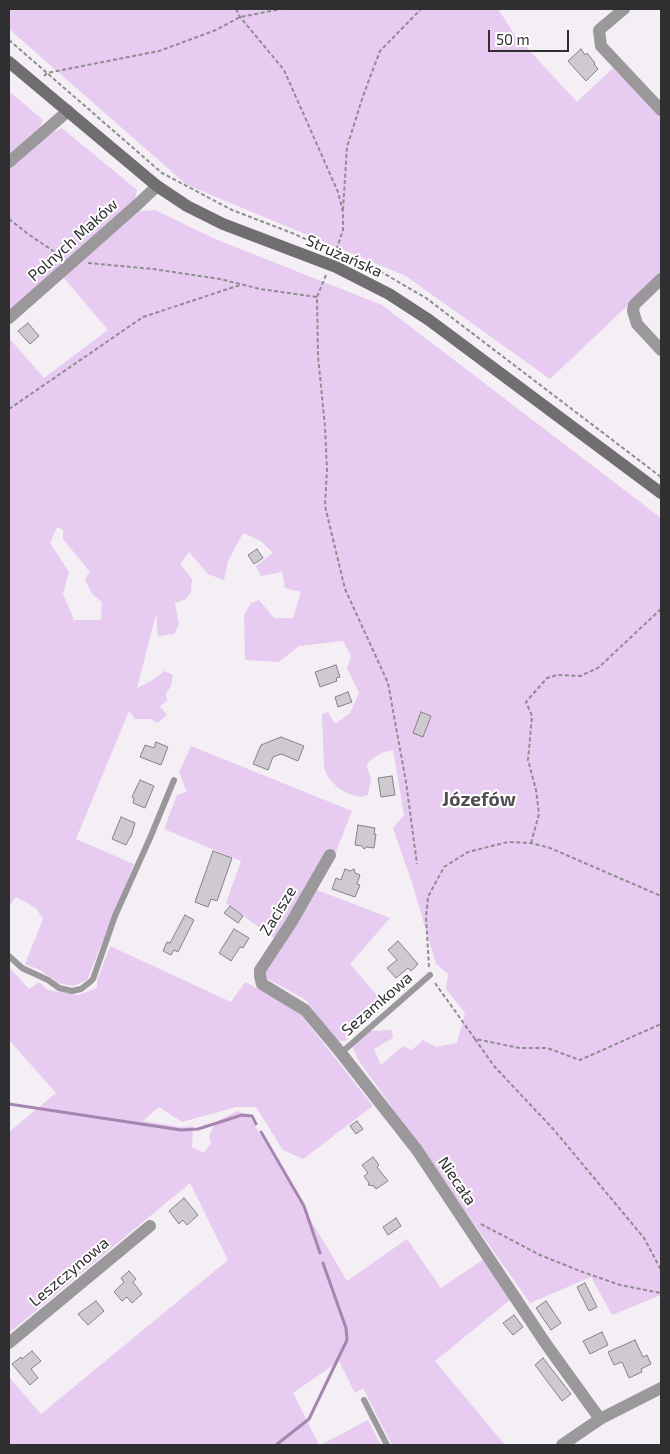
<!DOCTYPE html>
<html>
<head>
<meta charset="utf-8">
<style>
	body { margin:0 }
	#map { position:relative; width:670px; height:1454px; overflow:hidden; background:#f3eff5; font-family:"Exo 2",sans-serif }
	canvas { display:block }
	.frame { position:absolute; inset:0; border:10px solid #2f2e30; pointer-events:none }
	.scale { position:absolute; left:488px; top:30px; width:81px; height:22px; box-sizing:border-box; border:2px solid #2f2e30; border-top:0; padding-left:6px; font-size:15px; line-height:18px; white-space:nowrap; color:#2f2e30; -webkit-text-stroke:4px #fff; paint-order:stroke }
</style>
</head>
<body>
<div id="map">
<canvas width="670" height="1454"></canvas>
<div class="frame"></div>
<div class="scale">50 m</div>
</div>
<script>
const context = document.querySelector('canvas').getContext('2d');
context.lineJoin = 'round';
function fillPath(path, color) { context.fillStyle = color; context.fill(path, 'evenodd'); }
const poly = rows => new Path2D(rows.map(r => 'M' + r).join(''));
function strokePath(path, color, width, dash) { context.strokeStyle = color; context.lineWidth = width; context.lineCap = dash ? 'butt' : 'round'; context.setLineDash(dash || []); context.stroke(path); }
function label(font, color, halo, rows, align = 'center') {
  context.font = font + ' "Exo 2",sans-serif'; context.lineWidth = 4; context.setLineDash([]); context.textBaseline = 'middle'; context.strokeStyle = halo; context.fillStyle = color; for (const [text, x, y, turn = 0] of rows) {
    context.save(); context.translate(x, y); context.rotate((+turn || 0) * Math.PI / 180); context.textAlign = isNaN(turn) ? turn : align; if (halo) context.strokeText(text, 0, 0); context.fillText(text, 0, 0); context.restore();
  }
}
fillPath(poly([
	[9,9,498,9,515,35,577,102,613,68,661,116,661,274,550,379,406,276,187,185,9,29],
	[9,91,43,120,40,127,9,154],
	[62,128,137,190,134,204,9,312,9,167,46,135],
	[155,210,215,239,382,305,661,518,661,1295,612,1315,591,1277,530,1303,357,1058,351,1043,367,1031,392,1030,393,1038,374,1049,381,1065,403,1046,412,1050,423,1040,436,1047,457,1043,465,1013,446,989,448,974,436,964,412,883,393,828,404,815,393,750,381,753,368,762,367,768,371,778,368,795,361,797,349,794,337,787,328,777,324,768,322,714,328,712,335,724,350,713,359,693,347,668,351,656,343,641,299,646,279,662,245,660,244,615,251,603,259,600,274,618,293,618,301,592,285,588,282,572,261,576,256,566,273,553,261,541,243,533,228,561,224,580,208,574,189,552,180,564,192,579,191,592,186,599,175,603,179,624,174,634,158,636,156,614,137,688,151,681,164,671,173,675,171,686,166,693,167,701,160,706,167,715,158,723,150,719,135,719,129,711,76,839,134,864,87,980,73,986,58,983,40,970,25,964,43,919,36,908,16,897,9,907,9,338,44,378,108,330,63,277,140,211],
	[57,527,63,530,63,539,90,572,85,579,92,594,102,602,101,620,74,620,63,594,69,572,50,543],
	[191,746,352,811,336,852,328,849,325,859,275,939,226,903,241,861,164,829,177,795,187,792,179,772],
	[317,890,390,918,350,964,386,1006,345,1041,336,1041,306,1000,266,978,265,971],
	[110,946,231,1002,245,982,297,1010,373,1106,303,1159,283,1150,256,1107,236,1107,182,1122,159,1107,143,1121,181,1127,193,1126,192,1147,204,1153,211,1143,209,1136,216,1122,237,1111,249,1116,347,1281,407,1239,441,1288,484,1259,510,1300,435,1361,505,1445,392,1445,363,1388,355,1393,339,1361,293,1393,319,1445,9,1445,9,1377,41,1414,228,1260,190,1183,9,1333,9,1132,56,1093,9,1040,9,967,29,989,39,982,48,990,79,995,97,988,97,981],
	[368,1420,381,1445,320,1445]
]), '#e7cbf0');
strokePath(poly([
	[9,1104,181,1130,198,1129,242,1115,252,1116,256,1124],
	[261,1132,304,1206,320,1253],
	[276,1445,309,1419,347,1340,346,1328,323,1263]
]), '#a685b1', 3);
const building = poly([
	[581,49,585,55,587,53,595,63,594,64,598,69,586,81,568,61,581,49],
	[28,323,39,336,30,344,18,331,28,323],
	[257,549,263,558,254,564,248,555,257,549],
	[336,665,340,677,336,678,337,681,320,687,315,672,336,665],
	[348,692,352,702,338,707,335,697,348,692],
	[421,712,431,716,423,737,413,733,421,712],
	[281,737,304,746,298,761,281,754,273,757,268,770,253,764,261,745,281,737],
	[156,742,168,747,161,765,140,757,145,745,154,748,156,742],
	[392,776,395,795,381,797,378,778,392,776],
	[140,780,154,786,145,808,133,803,134,798,132,797,140,780],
	[121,817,135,823,131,837,130,837,126,845,112,839,121,817],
	[358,825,375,828,374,834,376,834,374,848,367,847,364,849,362,846,355,845,358,825],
	[213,851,232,858,217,901,211,899,208,907,195,902,213,851],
	[345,869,350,871,354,869,355,873,360,875,357,884,360,885,355,897,332,889,336,878,341,880,345,869],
	[230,906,243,916,238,923,224,913,230,906],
	[185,915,194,920,178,952,174,950,171,955,163,951,167,942,170,943,185,915],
	[234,929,249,938,243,948,240,947,231,961,219,953,234,929],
	[398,941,418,964,411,971,408,968,396,978,387,968,397,960,388,950,398,941],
	[357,1121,363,1129,356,1134,350,1126,357,1121],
	[373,1157,379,1165,377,1167,388,1181,376,1189,374,1186,368,1185,369,1183,364,1176,368,1173,362,1165,373,1157],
	[184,1198,198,1215,187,1225,183,1220,179,1224,169,1211,184,1198],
	[396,1218,401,1226,388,1235,383,1227,396,1218],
	[129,1271,136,1279,133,1282,142,1294,132,1303,127,1297,122,1301,114,1292,124,1282,121,1278,129,1271],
	[585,1283,597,1307,589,1311,577,1287,585,1283],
	[96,1301,104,1311,88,1325,78,1314,96,1301],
	[546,1301,561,1323,551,1330,536,1308,546,1301],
	[514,1315,523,1327,513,1335,503,1323,514,1315],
	[602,1332,608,1345,590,1354,583,1341,602,1332],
	[635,1340,643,1357,647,1355,651,1364,641,1369,642,1372,629,1378,622,1362,614,1365,608,1352,635,1340],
	[32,1351,41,1361,31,1369,38,1378,30,1385,12,1364,21,1357,22,1359,32,1351],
	[543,1358,571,1394,562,1401,535,1365,543,1358]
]);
fillPath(building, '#cecacf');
strokePath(building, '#858286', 1);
strokePath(poly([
	[236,9,240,17,284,70,338,192,343,212,343,230,335,254],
	[9,40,162,173,232,210,292,233,383,273,426,298,661,477],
	[44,76,47,73,159,51,216,30,240,17,281,9],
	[343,210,347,147,363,96,380,51,421,9],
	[9,219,28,234,62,257],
	[88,263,153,269,220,279,260,289,317,297],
	[326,275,317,297,318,356,325,427,327,469,325,506,345,589,388,683,406,782,417,864],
	[9,409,143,317,240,285],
	[531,843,539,814,536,790,528,760,532,716,526,702,547,678,557,675,580,676,598,668,661,609],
	[429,967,426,918,428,897,444,867,468,852,508,842,531,843,550,848,661,896],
	[435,983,475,1039,520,1048,547,1048,580,1060,661,1024],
	[475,1039,494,1066,555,1131,644,1238,661,1270],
	[481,1224,540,1255,580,1271,620,1285,661,1293]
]), '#8f8d91', 2, [4, 2.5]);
strokePath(poly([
	[9,956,22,968,48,980,59,988,72,991,81,989,90,982,93,979,115,916,150,838,174,780],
	[341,1053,430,975],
	[364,1400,387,1445]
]), '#9a989b', 6);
strokePath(poly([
	[624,9,599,30,601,46,661,110],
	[9,162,68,111],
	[661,279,634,305,633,311,637,324,661,350],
	[9,318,137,205,157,186],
	[330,855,291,923,260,970,260,976,262,984,305,1010,341,1053,417,1150,546,1344,600,1419],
	[9,1343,150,1226],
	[562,1445,600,1419,661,1388]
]), '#9a989b', 12);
strokePath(poly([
	[9,62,157,186,187,206,223,224,336,267,389,294,429,320,661,493]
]), '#716e71', 12);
label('16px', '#2f2e30', '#fff', [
	["Polnych Maków",73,240,-42],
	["Strużańska",344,256,24],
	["Zacisze",278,911,-59],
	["Sezamkowa",377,1004,-41],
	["Niecała",457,1181,56],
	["Leszczynowa",69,1272,-40]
]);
label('bold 19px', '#514e52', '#fff', [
	["Józefów",479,800]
]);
</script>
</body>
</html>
